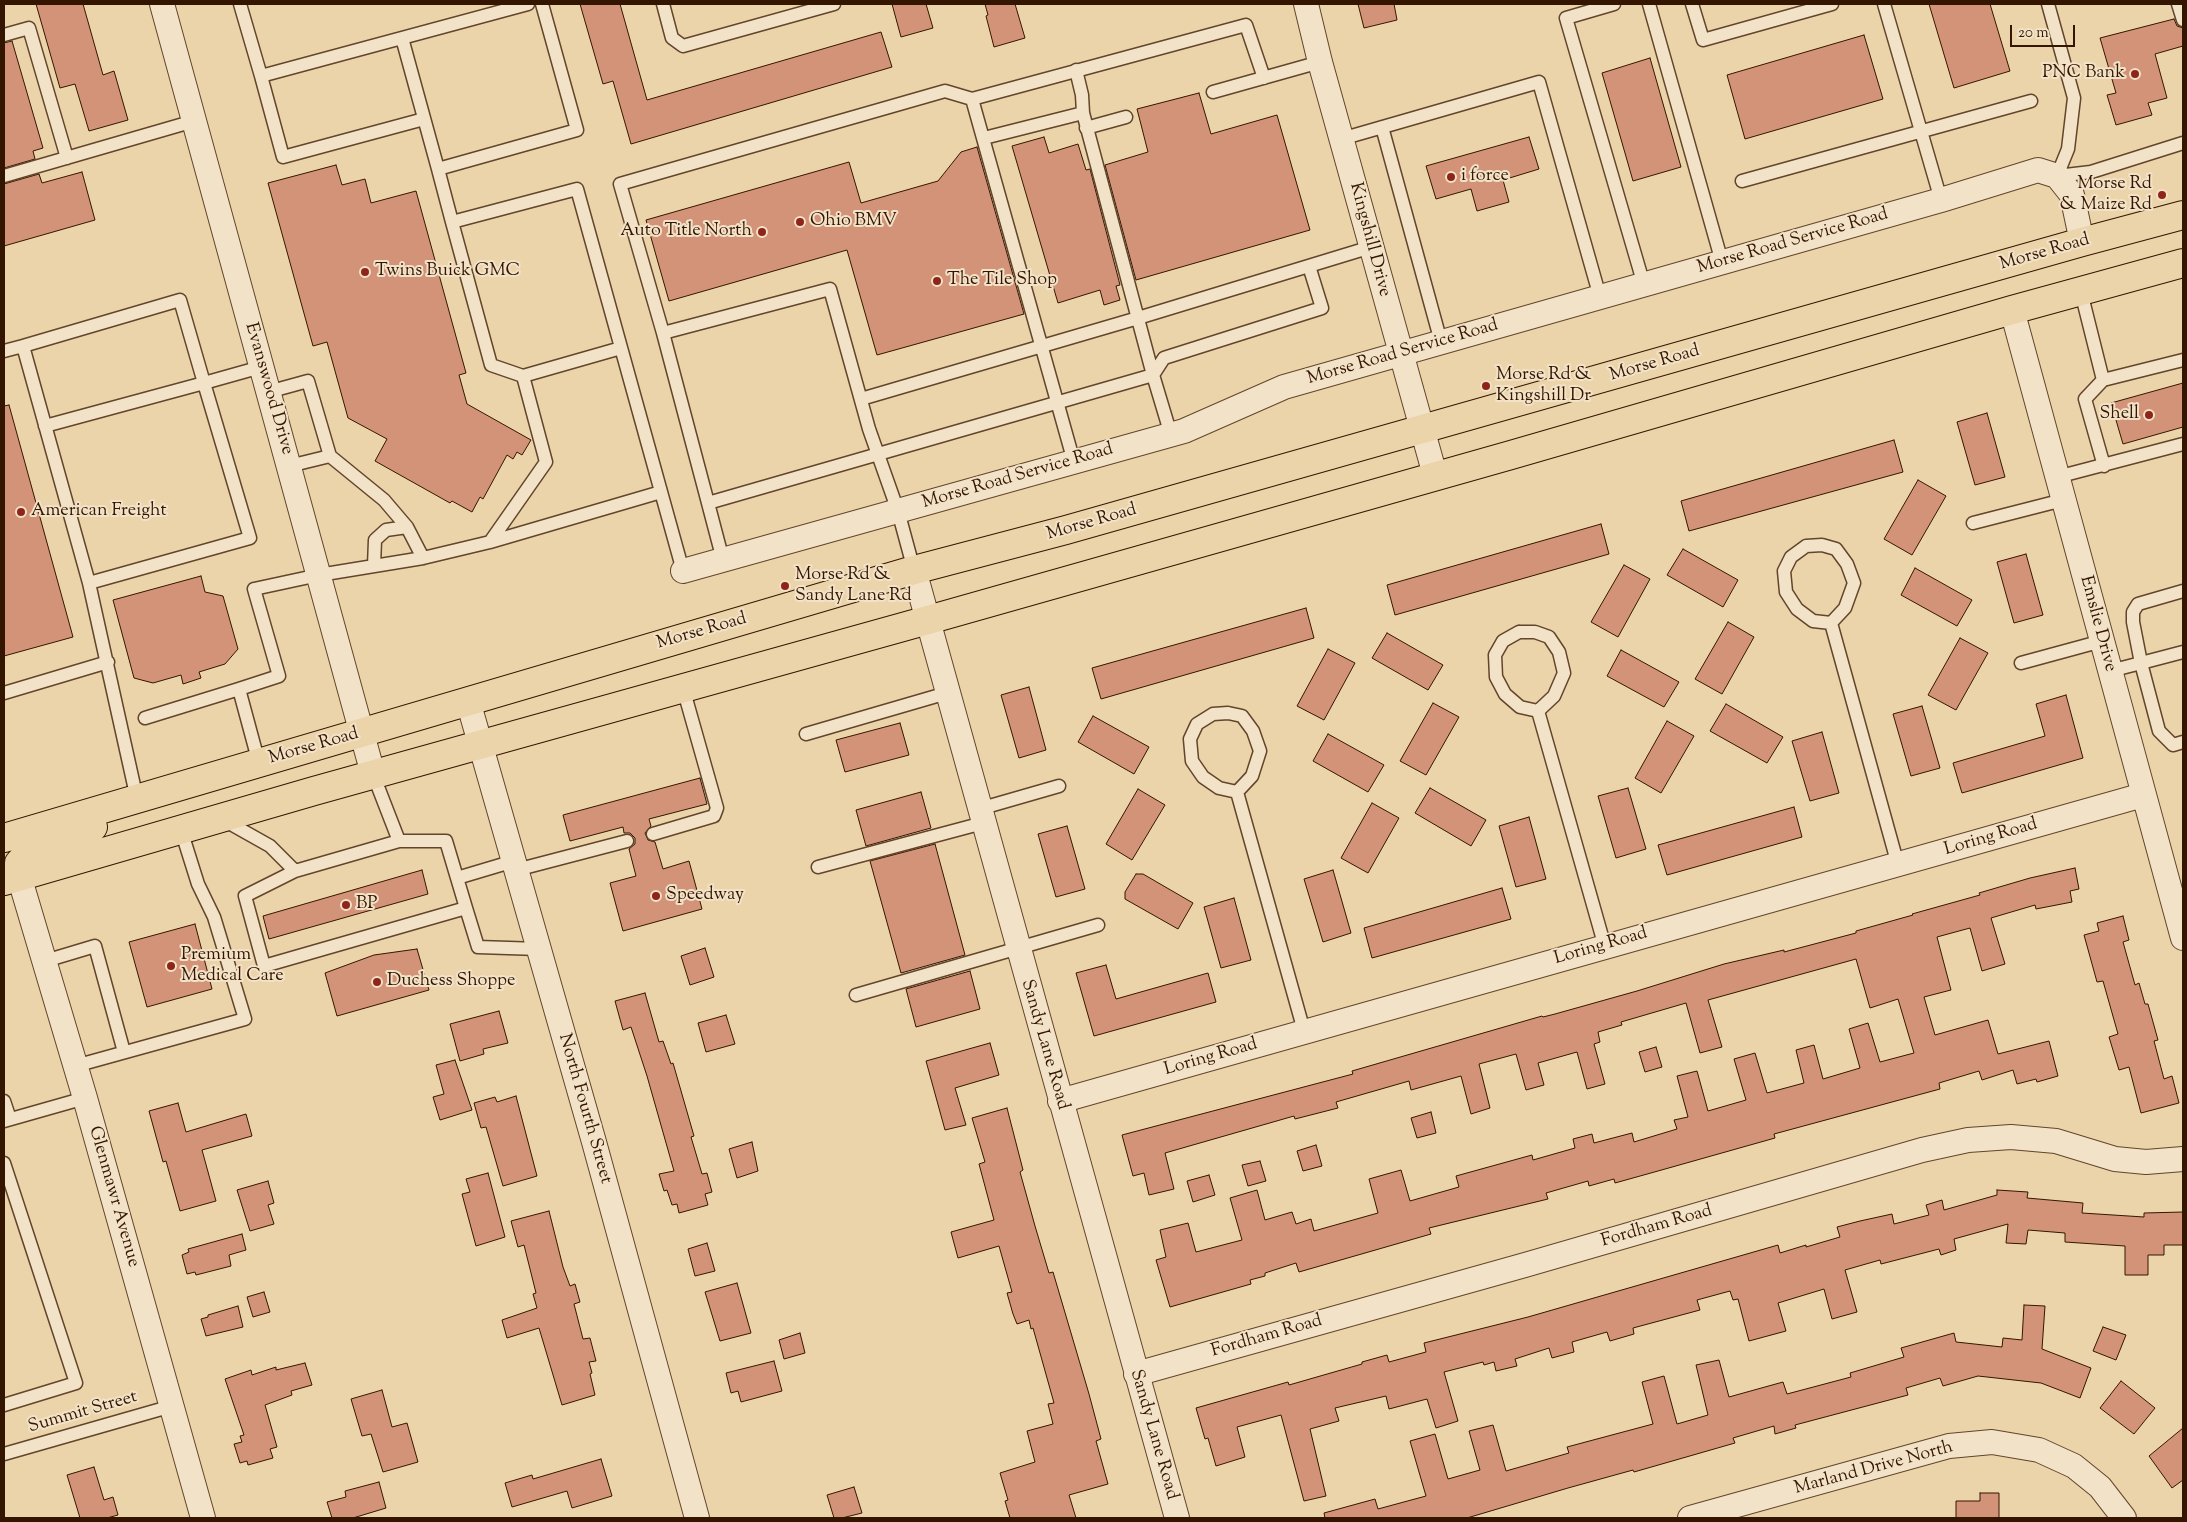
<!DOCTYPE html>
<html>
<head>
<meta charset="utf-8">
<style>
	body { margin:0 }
	#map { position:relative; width:2187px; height:1522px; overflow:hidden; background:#ebd3aa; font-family:"Sorts Mill Goudy",serif }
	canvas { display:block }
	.frame { position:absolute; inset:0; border:5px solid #341600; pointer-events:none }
	.scale { position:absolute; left:2010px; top:25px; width:65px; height:22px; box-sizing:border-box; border:2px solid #341600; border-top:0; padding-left:6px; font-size:15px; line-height:18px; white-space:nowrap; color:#341600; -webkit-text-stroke:4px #f2e2c8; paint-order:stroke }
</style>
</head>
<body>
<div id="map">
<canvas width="2187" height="1522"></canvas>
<div class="frame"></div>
<div class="scale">20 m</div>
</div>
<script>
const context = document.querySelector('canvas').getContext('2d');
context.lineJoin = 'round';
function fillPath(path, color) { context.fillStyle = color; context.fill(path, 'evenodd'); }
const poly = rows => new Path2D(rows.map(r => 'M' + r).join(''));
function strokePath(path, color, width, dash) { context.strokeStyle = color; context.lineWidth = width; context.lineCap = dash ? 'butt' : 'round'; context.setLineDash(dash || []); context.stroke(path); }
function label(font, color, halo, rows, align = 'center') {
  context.font = font + ' "Sorts Mill Goudy",serif'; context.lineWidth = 4; context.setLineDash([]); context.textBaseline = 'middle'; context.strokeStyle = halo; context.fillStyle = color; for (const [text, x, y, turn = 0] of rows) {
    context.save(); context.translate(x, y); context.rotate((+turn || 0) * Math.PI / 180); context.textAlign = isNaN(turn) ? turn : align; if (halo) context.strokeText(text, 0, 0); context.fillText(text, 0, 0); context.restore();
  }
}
const building = poly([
	[36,4,83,4,103,75,114,71,128,120,89,131,75,84,60,88,36,4],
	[580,4,620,4,647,100,881,32,892,67,631,144,613,81,603,84,580,4],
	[892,4,926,4,933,28,901,37,892,4],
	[985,4,1015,4,1025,38,994,47,986,16,988,15,985,4],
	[1358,4,1394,4,1397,20,1364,28,1358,4],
	[1929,4,1990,4,2010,71,1954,88,1929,4],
	[2174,19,2177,26,2183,28,2183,46,2155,54,2167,98,2148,103,2152,115,2116,125,2107,95,2116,93,2100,38,2174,19],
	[1864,35,1883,99,1745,139,1727,75,1864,35],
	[12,41,43,148,33,151,35,159,4,168,4,43,12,41],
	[1650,58,1681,167,1633,181,1602,73,1650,58],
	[1199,93,1211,134,1277,115,1310,230,1136,280,1105,165,1148,152,1137,109,1199,93],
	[1044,137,1049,153,1078,144,1086,170,1090,169,1120,285,1116,286,1120,300,1104,305,1100,290,1058,303,1012,146,1044,137],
	[1529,137,1539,169,1503,180,1509,202,1477,211,1471,189,1436,199,1426,166,1529,137],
	[977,147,1024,314,877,355,847,250,669,301,646,220,849,162,861,203,938,181,961,152,977,147],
	[336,165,342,185,365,179,371,203,416,191,466,373,459,375,467,404,531,440,522,455,517,452,513,459,507,455,483,499,480,497,472,512,452,501,450,503,375,461,387,439,348,418,327,342,313,346,268,183,336,165],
	[82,172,95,220,4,246,4,184,39,174,42,183,82,172],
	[2183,383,2183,427,2123,444,2111,403,2183,383],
	[9,405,73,637,4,656,4,406,9,405],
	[1987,413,2005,477,1975,485,1957,422,1987,413],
	[1894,440,1903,472,1689,531,1681,501,1894,440],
	[1918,480,1946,496,1912,555,1884,539,1918,480],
	[1601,524,1609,554,1395,615,1387,585,1601,524],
	[1683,549,1738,580,1723,607,1667,575,1683,549],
	[2026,554,2043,615,2014,623,1997,562,2026,554],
	[1624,565,1650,579,1618,637,1591,622,1624,565],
	[1915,568,1972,600,1957,626,1901,595,1915,568],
	[201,576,205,592,223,596,238,649,225,664,199,672,201,678,183,684,181,675,153,683,134,678,113,600,201,576],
	[1306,608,1314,638,1101,699,1092,668,1306,608],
	[1728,622,1754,637,1722,694,1695,679,1728,622],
	[1387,633,1443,665,1428,690,1372,658,1387,633],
	[1960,638,1988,653,1956,710,1928,695,1960,638],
	[1328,649,1355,663,1324,720,1297,706,1328,649],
	[1621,650,1679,682,1664,707,1607,676,1621,650],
	[1029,687,1046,750,1019,758,1001,695,1029,687],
	[2066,695,2083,758,1962,793,1953,763,2045,736,2036,704,2066,695],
	[1433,703,1459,717,1426,775,1400,761,1433,703],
	[1726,704,1783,737,1767,763,1710,731,1726,704],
	[1922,706,1940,768,1911,776,1893,714,1922,706],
	[1093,716,1149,747,1134,774,1078,742,1093,716],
	[1667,721,1694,736,1661,793,1635,778,1667,721],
	[900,723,909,755,845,772,836,740,900,723],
	[1822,732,1839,793,1810,801,1792,741,1822,732],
	[1328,734,1384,765,1368,792,1313,761,1328,734],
	[700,778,707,804,649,819,651,826,645,833,648,840,655,842,663,869,689,861,702,909,623,931,610,883,636,876,629,849,635,844,635,838,630,833,624,833,623,827,570,841,563,815,700,778],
	[1430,788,1486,820,1471,846,1415,813,1430,788],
	[1628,788,1646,849,1616,858,1598,796,1628,788],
	[1138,789,1165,805,1132,860,1106,844,1138,789],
	[921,792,931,828,866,846,856,810,921,792],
	[1372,803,1399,818,1368,873,1341,858,1372,803],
	[1794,807,1802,837,1667,875,1658,845,1794,807],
	[1529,817,1546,879,1516,887,1499,826,1529,817],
	[1067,826,1085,889,1056,897,1038,834,1067,826],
	[935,844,965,955,901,973,870,861,935,844],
	[2075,868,2079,889,2070,891,2072,902,2036,909,2035,905,1991,918,2005,964,1982,971,1970,928,1937,937,1951,990,1924,997,1935,1035,1988,1020,1998,1054,2049,1041,2058,1076,2037,1082,2036,1079,2017,1084,2013,1070,1982,1080,1979,1071,1939,1083,1940,1089,1774,1134,1775,1138,1658,1171,1615,1183,1614,1179,1589,1186,1588,1181,1546,1193,1548,1199,1429,1228,1431,1234,1299,1272,1296,1263,1265,1273,1265,1276,1250,1280,1251,1284,1170,1307,1156,1260,1166,1257,1160,1230,1188,1223,1196,1252,1242,1240,1230,1198,1257,1190,1265,1220,1292,1212,1296,1224,1311,1219,1314,1231,1378,1213,1369,1179,1401,1170,1410,1201,1459,1187,1456,1176,1532,1155,1533,1160,1575,1148,1573,1139,1592,1134,1594,1143,1632,1133,1634,1142,1677,1129,1674,1120,1688,1117,1677,1076,1697,1071,1708,1111,1746,1100,1734,1059,1755,1053,1767,1093,1804,1083,1796,1050,1814,1045,1823,1079,1860,1068,1849,1029,1868,1023,1880,1062,1914,1053,1898,999,1870,1008,1856,959,1708,1000,1722,1047,1700,1053,1686,1003,1621,1022,1622,1025,1598,1032,1600,1042,1594,1044,1605,1084,1587,1089,1577,1052,1538,1063,1544,1085,1526,1090,1516,1054,1479,1064,1490,1108,1471,1114,1461,1076,1411,1090,1409,1081,1336,1102,1338,1108,1295,1119,1294,1116,1165,1153,1174,1189,1149,1195,1144,1173,1133,1176,1122,1135,1353,1074,1352,1071,1542,1016,1543,1017,1555,1014,1637,991,1724,964,1784,950,1784,952,1856,933,1856,931,1913,915,1912,914,1980,895,1979,893,2030,878,2075,868],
	[422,870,428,894,269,939,263,916,422,870],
	[1333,870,1351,933,1323,942,1304,879,1333,870],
	[1136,874,1143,874,1193,903,1178,929,1125,899,1125,892,1136,874],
	[1502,888,1511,919,1372,958,1364,928,1502,888],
	[1234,898,1251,960,1221,968,1204,907,1234,898],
	[2123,916,2129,940,2123,942,2135,985,2139,983,2145,1004,2148,1004,2158,1040,2154,1041,2164,1079,2172,1076,2179,1103,2141,1113,2129,1067,2119,1070,2109,1037,2118,1034,2103,981,2097,982,2084,935,2099,931,2097,923,2123,916],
	[195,924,212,989,147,1007,129,942,195,924],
	[705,948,714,977,690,985,681,956,705,948],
	[417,949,429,990,337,1016,325,973,374,955,417,949],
	[1106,965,1116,999,1208,973,1216,1002,1094,1036,1076,973,1106,965],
	[970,971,980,1009,916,1027,906,989,970,971],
	[645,993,659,1042,663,1041,671,1064,673,1063,694,1136,691,1137,702,1174,707,1173,712,1192,705,1194,708,1205,679,1213,677,1204,672,1205,667,1190,664,1191,659,1174,674,1171,647,1076,631,1027,623,1030,615,1001,645,993],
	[499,1011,508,1043,483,1049,484,1054,460,1061,450,1024,499,1011],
	[726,1015,735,1044,706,1052,698,1023,726,1015],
	[990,1043,999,1075,955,1088,966,1125,945,1130,926,1061,990,1043],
	[1656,1047,1662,1067,1645,1072,1639,1052,1656,1047],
	[455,1060,472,1110,440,1120,433,1097,444,1094,436,1065,455,1060],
	[516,1096,537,1176,503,1186,486,1127,481,1128,474,1103,495,1097,497,1102,516,1096],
	[178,1103,186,1132,246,1114,252,1136,202,1150,216,1201,180,1211,166,1161,163,1162,149,1111,178,1103],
	[1007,1108,1023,1170,1020,1172,1035,1226,1049,1273,1053,1272,1089,1394,1101,1439,1096,1441,1108,1484,1069,1495,1076,1518,1010,1518,1005,1501,1008,1500,1000,1473,1035,1462,1027,1431,1053,1424,1048,1404,1054,1403,1033,1328,1031,1329,1029,1320,1017,1324,1013,1314,1007,1293,1012,1292,999,1246,958,1258,951,1232,994,1220,979,1164,985,1162,972,1118,1007,1108],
	[1431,1112,1436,1133,1417,1138,1411,1118,1431,1112],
	[752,1142,758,1171,737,1178,729,1149,752,1142],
	[1316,1145,1322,1166,1303,1171,1297,1151,1316,1145],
	[1260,1161,1266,1181,1248,1186,1242,1165,1260,1161],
	[488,1173,505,1237,476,1246,462,1194,470,1192,466,1179,488,1173],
	[1209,1175,1215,1195,1193,1202,1187,1181,1209,1175],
	[268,1181,274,1203,268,1205,274,1224,250,1231,237,1190,268,1181],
	[1997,1190,2028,1192,2027,1198,2083,1203,2082,1213,2144,1217,2144,1213,2183,1212,2183,1245,2164,1245,2164,1255,2148,1255,2148,1275,2125,1275,2125,1246,2065,1242,2065,1233,2028,1230,2026,1244,2006,1243,2008,1224,1954,1239,1956,1250,1941,1255,1939,1249,1881,1264,1880,1260,1845,1270,1857,1312,1832,1319,1824,1289,1778,1303,1786,1331,1749,1341,1738,1299,1733,1300,1730,1291,1697,1300,1700,1310,1633,1328,1634,1334,1610,1341,1607,1332,1572,1342,1574,1352,1552,1358,1549,1348,1515,1359,1517,1366,1496,1371,1494,1362,1484,1365,1483,1362,1444,1372,1458,1421,1436,1428,1427,1399,1389,1409,1386,1396,1335,1408,1339,1421,1310,1429,1326,1496,1304,1501,1281,1415,1237,1427,1245,1457,1216,1466,1208,1438,1205,1439,1196,1408,1288,1382,1289,1385,1362,1364,1362,1362,1387,1355,1389,1362,1426,1352,1424,1343,1528,1317,1778,1245,1780,1253,1806,1245,1806,1247,1840,1237,1837,1227,1860,1221,1892,1214,1894,1224,1929,1215,1926,1205,1942,1200,1944,1210,1997,1195,1997,1190],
	[549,1211,563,1267,570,1286,575,1284,580,1302,574,1304,583,1339,590,1338,596,1361,589,1362,592,1373,590,1374,595,1395,562,1405,539,1328,507,1338,502,1320,537,1308,533,1294,536,1293,524,1245,518,1247,511,1221,549,1211],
	[242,1234,246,1250,229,1255,231,1266,196,1275,195,1272,187,1274,182,1255,189,1252,188,1249,242,1234],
	[707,1243,715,1271,695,1276,688,1249,707,1243],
	[737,1283,751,1333,720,1341,705,1292,737,1283],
	[264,1292,270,1312,253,1317,247,1297,264,1292],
	[2024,1305,2045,1306,2042,1349,2091,1368,2080,1398,2041,1383,1978,1376,1943,1386,1940,1378,1906,1388,1908,1395,1795,1425,1796,1428,1775,1434,1774,1426,1733,1438,1735,1443,1634,1472,1633,1470,1568,1488,1467,1518,1325,1518,1324,1513,1375,1499,1378,1509,1426,1496,1410,1441,1435,1434,1448,1479,1480,1470,1469,1431,1493,1425,1506,1471,1569,1453,1567,1447,1653,1424,1642,1382,1664,1376,1677,1424,1708,1415,1696,1365,1719,1360,1729,1397,1783,1382,1787,1394,1851,1377,1850,1373,1904,1357,1901,1348,1954,1333,1956,1342,2002,1347,2003,1338,2022,1340,2024,1305],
	[238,1306,243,1327,206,1336,201,1319,208,1317,208,1315,238,1306],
	[2103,1327,2126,1335,2116,1360,2093,1351,2103,1327],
	[800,1333,805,1353,784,1359,779,1340,800,1333],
	[774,1361,782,1391,741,1402,738,1391,731,1393,726,1373,774,1361],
	[305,1363,312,1385,291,1391,292,1395,265,1405,277,1447,270,1449,273,1458,248,1465,247,1461,240,1463,234,1444,242,1442,240,1436,244,1435,225,1379,251,1370,252,1375,276,1367,276,1370,305,1363],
	[2121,1381,2155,1408,2134,1434,2100,1408,2121,1381],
	[382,1390,392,1427,407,1423,418,1462,383,1472,371,1434,362,1436,351,1399,382,1390],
	[2183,1428,2183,1480,2172,1488,2149,1456,2183,1428],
	[601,1459,612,1496,572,1508,567,1491,512,1507,505,1483,532,1475,533,1479,601,1459],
	[94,1467,104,1500,113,1497,118,1515,107,1518,80,1518,67,1475,94,1467],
	[379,1482,386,1508,353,1518,332,1518,327,1502,346,1497,345,1491,379,1482],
	[854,1487,862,1513,842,1518,834,1518,827,1495,854,1487],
	[1980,1493,1999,1493,1999,1518,1956,1518,1956,1501,1980,1501,1980,1493]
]);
fillPath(building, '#d29379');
strokePath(building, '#341600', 1);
const lane = poly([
	[240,4,261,76,528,4],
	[542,4,577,130,438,169,452,222,577,189,683,571],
	[663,4,672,38,683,46,834,4],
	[1614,4,1566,18,1644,285],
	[1649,4,1722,262],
	[1692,4,1703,40,1832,4],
	[1884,4,1941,200],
	[2048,4,2074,98,2068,149,2057,176,2091,172,2183,143],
	[2178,4,2183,20],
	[4,35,29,28,67,158],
	[402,38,438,169],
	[1076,70,1082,95,1083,113],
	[261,76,283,157,424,119],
	[1213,92,1320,62],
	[972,99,1246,25,1264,78],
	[1382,127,1441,342],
	[1086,128,1126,117],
	[984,138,1083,113,1153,375,1171,435],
	[1341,139,1539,82,1600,297],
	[4,176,194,121],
	[1742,181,2031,101],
	[2081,292,2103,380,2183,360],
	[663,333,708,503,1153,375,1164,358,1322,308,1309,266],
	[4,351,23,346],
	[523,376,621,348],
	[2103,380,2085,399,2104,466],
	[268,392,308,381,330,456,384,500,407,527,423,558],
	[861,399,1138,318,1371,247],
	[45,426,204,383,250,538,89,583],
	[289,466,330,456],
	[2057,477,2183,444],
	[708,503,723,560],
	[1973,523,2063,500],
	[490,542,661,492],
	[1822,545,1836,549,1847,564,1854,583,1845,608,1831,623,1813,621,1797,609,1786,592,1784,571,1791,557,1806,546,1822,545],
	[374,566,375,540,386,530,407,527],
	[914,570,898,511,869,429,830,289,663,333,620,184,945,91,972,99,1074,462],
	[2183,591,2138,604,2133,612,2133,622,2141,663,2183,652],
	[1831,623,1898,865],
	[1519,632,1535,632,1549,637,1559,652,1564,673,1554,696,1538,711,1520,707,1505,694,1496,677,1495,655,1503,641,1519,632],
	[2021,663,2102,641],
	[2110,671,2141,663,2159,731,2173,745,2183,742],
	[4,693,108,662],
	[1538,711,1605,947],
	[1228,713,1242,716,1253,731,1260,751,1252,776,1237,792,1219,788,1203,777,1192,761,1190,739,1197,724,1213,714,1228,713],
	[145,718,239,689],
	[806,734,947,693],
	[259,763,239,689,279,676,254,589,319,575,423,558,490,542,546,462,523,376,491,365,452,222],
	[373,774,399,841,295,871,245,896,264,966,466,908,446,841,399,841],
	[1237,792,1304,1031],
	[137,799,89,583,23,346,180,300,204,383,261,367],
	[979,809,1059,786],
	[222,819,270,846,295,871],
	[653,834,714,816,717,808,683,688],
	[818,867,983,823],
	[516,870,627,841],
	[457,878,514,861],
	[466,908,478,947,539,949],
	[45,961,95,946,124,1052],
	[856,995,1098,925],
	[75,1066,245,1019,214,917,198,884,181,830],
	[4,1101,10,1119],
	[4,1121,85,1098],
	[4,1163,76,1383,4,1405],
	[4,1454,172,1406]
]);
const street = poly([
	[162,4,373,774],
	[1306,4,1320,62,1435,475],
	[2012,310,2183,938],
	[914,570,1177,1518],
	[683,571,1184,431,1284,387,1941,200,2038,170,2057,176,2072,195,2082,242],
	[468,701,594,1142,697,1518],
	[19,876,85,1098,203,1518],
	[1060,1101,2143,795],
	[1136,1374,1525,1265,1922,1150,1968,1140,2011,1137,2056,1141,2115,1159,2146,1162,2183,1159],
	[1690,1518,1949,1446,1992,1442,2039,1450,2074,1466,2100,1487,2124,1518]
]);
const primary = poly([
	[4,838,914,570,1066,530,2082,242,2183,215],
	[19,876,19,863,27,855,93,827],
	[4,881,314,791,928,620,1511,455,2012,310,2183,263]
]);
strokePath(lane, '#62452a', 15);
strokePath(street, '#62452a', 26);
strokePath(primary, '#341600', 30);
strokePath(lane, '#f2e2c8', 12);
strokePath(street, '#f2e2c8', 24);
strokePath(primary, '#ebd3aa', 28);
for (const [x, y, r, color] of [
	[2135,74,5,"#8f2418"],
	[1451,177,5,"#8f2418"],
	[2162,195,5,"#8f2418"],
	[800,222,5,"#8f2418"],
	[762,232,5,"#8f2418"],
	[365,272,5,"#8f2418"],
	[937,281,5,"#8f2418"],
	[1486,386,5,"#8f2418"],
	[2149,415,5,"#8f2418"],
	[21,512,5,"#8f2418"],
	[785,586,5,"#8f2418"],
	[656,896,5,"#8f2418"],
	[346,905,5,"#8f2418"],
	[171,966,5,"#8f2418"],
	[377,982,5,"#8f2418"]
]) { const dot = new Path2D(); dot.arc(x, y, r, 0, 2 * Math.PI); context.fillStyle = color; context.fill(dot); strokePath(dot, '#f2e2c8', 2); }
label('18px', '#341600', '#f2e2c8', [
	["PNC Bank",2125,74,"right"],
	["i force",1461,177],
	["Morse Rd",2152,185,"right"],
	["& Maize Rd",2152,206,"right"],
	["Ohio BMV",810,222],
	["Auto Title North",752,232,"right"],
	["Twins Buick GMC",375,272],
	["The Tile Shop",947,281],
	["Morse Rd &",1496,376],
	["Kingshill Dr",1496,397],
	["Shell",2139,415,"right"],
	["American Freight",31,512],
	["Morse Rd &",795,576],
	["Sandy Lane Rd",795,597],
	["Speedway",666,896],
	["BP",356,905],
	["Premium",181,956],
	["Medical Care",181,977],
	["Duchess Shoppe",387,982]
], 'left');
label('18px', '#341600', '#f2e2c8', [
	["Kingshill Drive",1369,240,75],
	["Morse Road Service Road",1793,242,-16],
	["Morse Road",2045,253,-16],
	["Morse Road Service Road",1403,353,-16],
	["Morse Road",1655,364,-16],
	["Evanswood Drive",268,389,74],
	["Morse Road Service Road",1018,477,-16],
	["Morse Road",1092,523,-16],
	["Emslie Drive",2097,624,75],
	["Morse Road",702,632,-16],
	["Morse Road",314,747,-16],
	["Loring Road",1991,838,-16],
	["Loring Road",1601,947,-16],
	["Sandy Lane Road",1044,1045,74],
	["Loring Road",1211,1058,-16],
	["North Fourth Street",584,1109,74],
	["Glenmawr Avenue",113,1197,74],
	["Fordham Road",1657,1227,-16],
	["Fordham Road",1267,1337,-16],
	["Summit Street",83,1413,-16],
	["Sandy Lane Road",1153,1435,74],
	["Marland Drive North",1874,1469,-15]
]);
</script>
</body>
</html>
